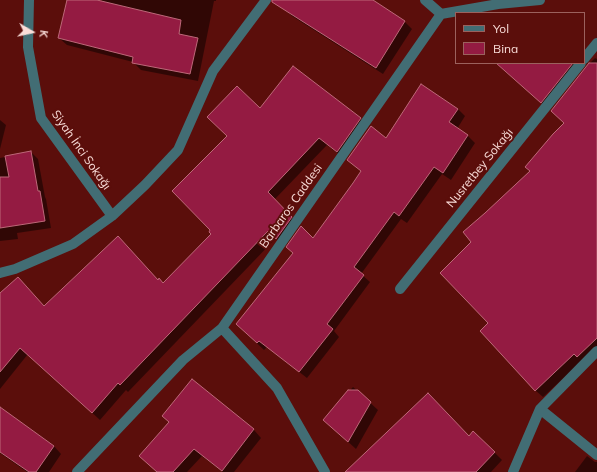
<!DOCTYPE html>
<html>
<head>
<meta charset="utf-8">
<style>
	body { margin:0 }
	#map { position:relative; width:597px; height:472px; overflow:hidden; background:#5b0e0b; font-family:Mulish,sans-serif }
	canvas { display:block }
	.legend { position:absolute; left:455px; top:12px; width:130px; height:52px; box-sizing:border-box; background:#5b0e0b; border:1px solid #9b615d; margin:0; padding:5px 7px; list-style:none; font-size:12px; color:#faddd9 }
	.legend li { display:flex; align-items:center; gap:8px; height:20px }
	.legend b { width:20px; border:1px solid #9b615d }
	.north { position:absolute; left:12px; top:12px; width:40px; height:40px; -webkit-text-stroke:3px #5b0e0b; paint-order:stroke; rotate:99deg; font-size:11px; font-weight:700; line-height:16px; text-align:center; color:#faddd9 }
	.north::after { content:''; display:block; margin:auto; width:14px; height:18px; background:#faddd9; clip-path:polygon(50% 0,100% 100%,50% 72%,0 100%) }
</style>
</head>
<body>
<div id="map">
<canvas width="597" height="472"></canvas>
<ul class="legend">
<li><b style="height:5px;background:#426d74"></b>Yol</li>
<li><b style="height:11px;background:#941b42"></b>Bina</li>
</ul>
<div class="north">K</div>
</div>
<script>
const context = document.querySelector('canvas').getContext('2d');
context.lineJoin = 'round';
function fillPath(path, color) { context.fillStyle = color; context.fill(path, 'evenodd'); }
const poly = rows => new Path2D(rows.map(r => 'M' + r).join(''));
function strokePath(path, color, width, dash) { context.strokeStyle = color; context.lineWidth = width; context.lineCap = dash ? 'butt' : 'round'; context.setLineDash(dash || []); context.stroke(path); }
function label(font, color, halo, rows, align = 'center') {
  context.font = font + ' Mulish,sans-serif'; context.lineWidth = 4; context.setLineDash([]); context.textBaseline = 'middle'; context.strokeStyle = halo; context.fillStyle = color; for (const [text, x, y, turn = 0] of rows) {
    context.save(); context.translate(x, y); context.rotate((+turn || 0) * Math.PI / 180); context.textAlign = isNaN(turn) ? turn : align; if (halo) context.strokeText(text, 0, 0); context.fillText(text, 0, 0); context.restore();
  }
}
fillPath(poly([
	[68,0,93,0,102,2,102,0,216,0,216,1,214,1,198,81,141,70,133,62,67,45,59,38],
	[292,0,371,0,405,22,412,29,383,74,292,16,285,9],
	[584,49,591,56,549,109,496,63,584,63],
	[595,58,597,59,597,352,582,361,543,397,535,390,489,323,473,242,531,172,565,124,588,65],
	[458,109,465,116,457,129,468,136,475,143,451,180,442,174,407,223,401,219,361,274,370,282,334,331,339,337,307,378,267,347,264,350,244,331,313,240,361,171,348,160,386,139],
	[260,110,360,119,367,126,345,159,327,145,274,200,299,225,284,245,276,238,128,392,126,390,100,420,28,354,0,389,0,294,44,307,158,281,163,284,212,234],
	[0,120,6,125,0,149],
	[31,152,38,159,45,197,46,199,51,228,17,233,18,239,0,241,0,158],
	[192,380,254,430,261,438,234,472,223,472,202,456,187,472,158,472,170,422],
	[353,387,378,410,356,449,324,420],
	[0,410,54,446,61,454,49,472,27,472,0,453],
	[470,437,494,452,502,460,491,472,367,472],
	[587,456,595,462,597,462,597,472,575,472]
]), '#0007');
const building = poly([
	[67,0,97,0,181,20,179,34,198,38,190,74,132,63,133,57,58,38,67,0],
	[272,0,373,0,405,21,376,68,272,2,272,0],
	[496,63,573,63,541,103,496,63],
	[589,63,597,63,597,338,577,357,574,354,535,391,480,331,488,323,440,273,471,242,463,232,485,213,530,171,525,167,553,134,564,123,551,111,589,63],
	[293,66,361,118,337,152,319,138,268,192,292,217,276,239,268,231,120,385,118,383,92,413,20,348,0,372,0,293,18,277,44,306,118,236,158,280,159,278,163,283,211,234,209,232,210,230,172,191,227,136,207,117,237,86,260,108,293,66],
	[421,84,458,109,449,122,468,135,443,173,434,167,399,216,394,212,354,267,364,275,327,324,333,329,299,372,259,341,257,343,236,324,293,253,286,247,301,226,313,238,353,183,361,171,347,160,371,126,386,138,421,84],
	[31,151,38,191,40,191,45,221,0,228,0,177,9,177,5,156,31,151],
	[192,379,254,429,222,471,194,449,173,472,157,472,139,456,169,422,162,416,192,379],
	[348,390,358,390,371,402,348,442,323,420,348,390],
	[428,393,469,436,473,431,495,452,476,472,345,472,428,393],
	[0,407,54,446,36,472,29,472,0,452,0,407]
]);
fillPath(building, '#941b42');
strokePath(building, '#bd6879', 1);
strokePath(poly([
	[29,0,28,47,41,118,112,216],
	[425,0,441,14],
	[584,59,597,43],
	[0,273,15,269,73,244,112,216,145,185,178,150,213,71,266,0],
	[400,289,581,63],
	[222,328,277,388,325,472],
	[540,409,597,455],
	[77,472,183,360,222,328,441,14,498,4,540,0],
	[513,472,540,409,597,351]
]), '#426d74', 10);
label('12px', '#faddd9', '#5b0e0b', [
	["Siyah İnci Sokağı",81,150,55],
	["Nusretbey Sokağı",480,168,-51],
	["Barbaros Caddesi",291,206,-55]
]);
</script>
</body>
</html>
